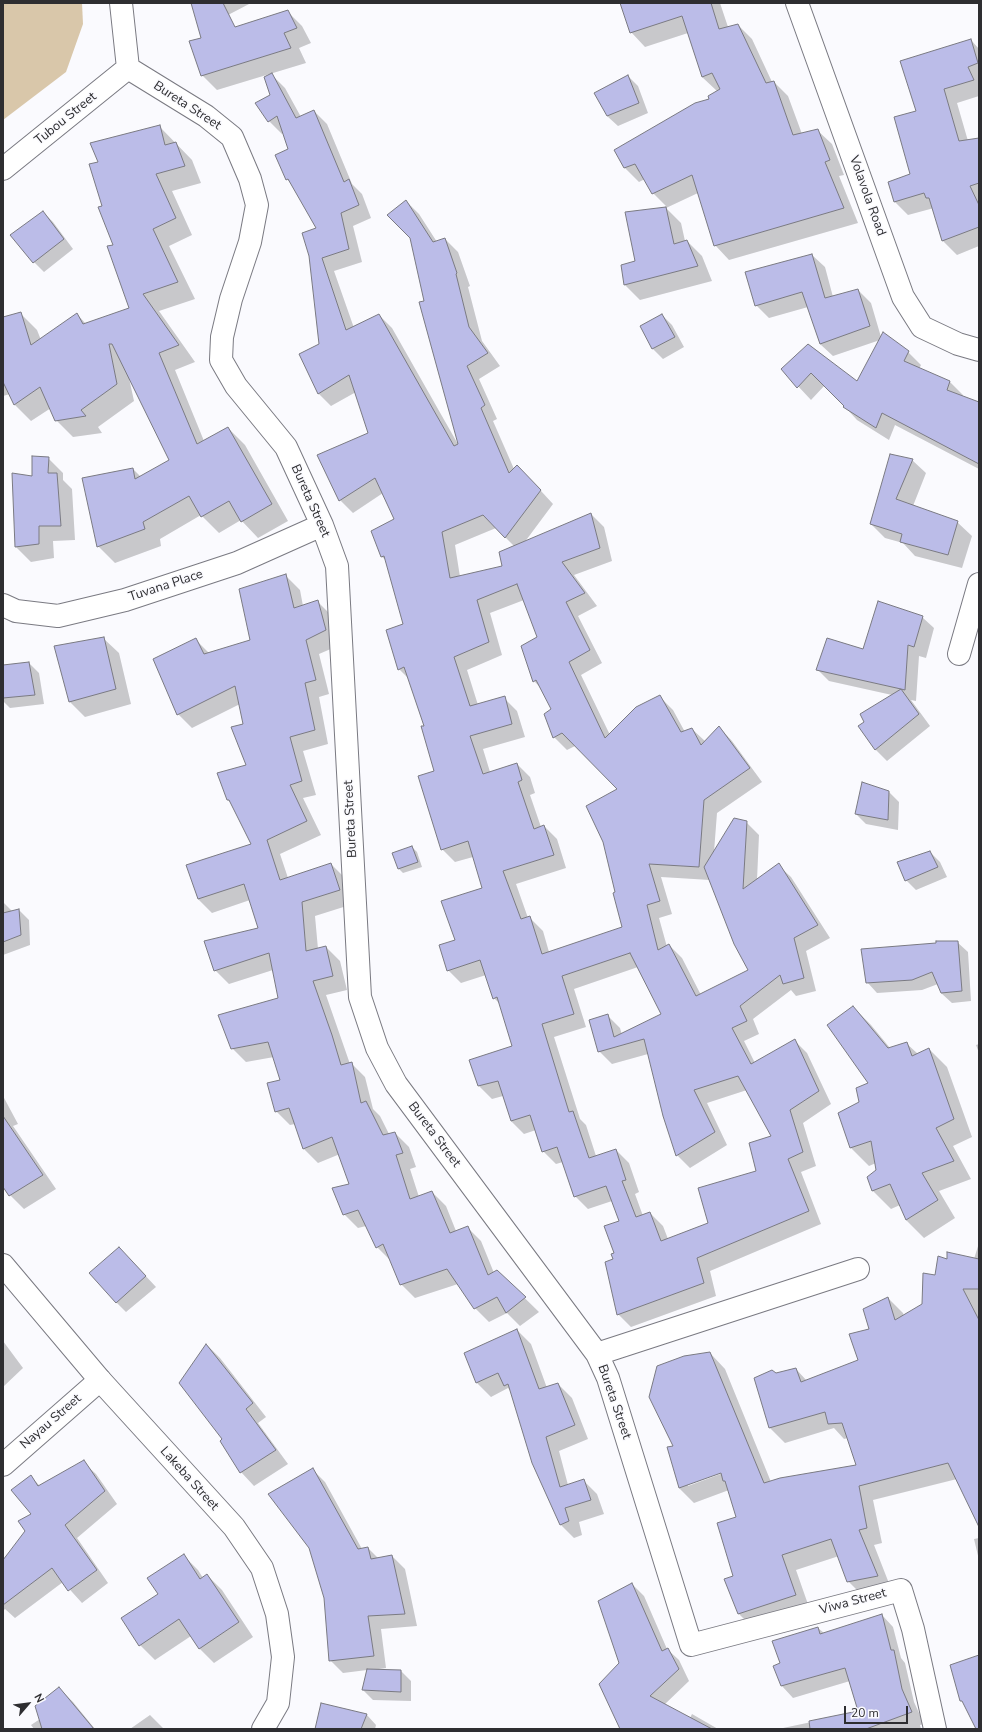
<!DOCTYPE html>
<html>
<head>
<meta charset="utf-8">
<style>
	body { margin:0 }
	#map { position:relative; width:982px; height:1732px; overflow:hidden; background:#fafafe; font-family:"Nunito Sans",sans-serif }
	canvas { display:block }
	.frame { position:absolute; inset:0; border:4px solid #2e2e31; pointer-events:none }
	.north { position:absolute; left:8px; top:1684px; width:40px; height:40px; -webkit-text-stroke:3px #fafafe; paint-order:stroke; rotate:62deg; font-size:11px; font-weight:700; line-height:16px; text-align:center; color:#2e2e31 }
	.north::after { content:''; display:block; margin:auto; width:14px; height:18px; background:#2e2e31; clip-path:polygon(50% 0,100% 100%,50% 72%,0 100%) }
	.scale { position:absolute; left:844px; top:1706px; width:64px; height:18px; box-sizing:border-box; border:2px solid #2e2e31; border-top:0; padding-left:5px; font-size:12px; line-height:14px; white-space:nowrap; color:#2e2e31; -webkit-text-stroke:3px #fafafe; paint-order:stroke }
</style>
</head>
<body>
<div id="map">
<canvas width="982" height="1732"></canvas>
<div class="frame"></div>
<div class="north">N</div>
<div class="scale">20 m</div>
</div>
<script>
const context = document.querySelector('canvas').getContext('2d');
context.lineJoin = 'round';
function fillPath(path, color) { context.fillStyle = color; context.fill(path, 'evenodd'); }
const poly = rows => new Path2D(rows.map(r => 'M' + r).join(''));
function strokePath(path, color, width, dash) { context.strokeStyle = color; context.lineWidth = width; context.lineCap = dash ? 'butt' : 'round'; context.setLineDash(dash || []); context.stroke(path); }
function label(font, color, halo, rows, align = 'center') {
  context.font = font + ' "Nunito Sans",sans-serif'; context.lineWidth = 3; context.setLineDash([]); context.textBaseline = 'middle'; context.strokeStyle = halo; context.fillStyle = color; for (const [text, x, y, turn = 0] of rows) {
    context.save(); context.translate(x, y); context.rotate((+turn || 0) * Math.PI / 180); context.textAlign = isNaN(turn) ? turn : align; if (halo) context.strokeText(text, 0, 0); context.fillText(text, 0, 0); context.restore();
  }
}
fillPath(poly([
	[3,3,82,3,83,24,66,72,3,120]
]), '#d9c7aa');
fillPath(poly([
	[192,3,251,3,207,26],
	[621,3,720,3,728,27,738,25,752,39,772,82,774,82,788,96,802,134,817,130,832,144,844,175,839,176,858,223,729,260,715,245,698,193,666,208,681,223,685,241,687,241,702,256,712,281,640,300,625,285,636,262,626,213,667,207,653,193,645,179,639,182,624,167,710,100,717,91,702,77,688,33,645,47,631,32],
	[287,11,302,26,311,43,299,48,306,63,217,90,202,75],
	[971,40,979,49,979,96,957,103,968,141,979,139,979,246,957,255,943,241,934,208,908,215,894,201,911,175,917,112],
	[271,74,285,88,301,117,314,111,327,124,352,184,362,194,371,218,353,226,362,262,334,271,354,328,379,315,392,328,459,446,425,302,406,201,419,214,437,242,445,239,458,252,470,286,468,287,482,341,500,366,479,379,497,419,493,421,514,469,530,479,553,504,524,543,591,514,604,527,612,561,574,575,597,606,578,616,602,663,581,675,610,735,660,697,673,710,685,732,692,729,706,742,720,728,732,741,762,782,717,813,714,852,746,822,759,835,757,880,778,865,791,877,830,938,806,951,816,991,796,996,791,990,753,1019,759,1034,744,1041,755,1063,794,1040,807,1053,831,1104,803,1123,816,1166,801,1172,821,1224,710,1271,716,1296,631,1327,618,1314,614,1259,620,1222,612,1201,588,1209,575,1196,563,1162,556,1164,543,1151,536,1130,524,1134,511,1121,503,1096,492,1099,479,1086,470,1060,513,1047,500,1004,494,998,486,975,461,983,448,970,456,941,483,888,473,857,455,862,442,849,435,772,425,726,410,680,399,669,404,625,387,561,382,557,396,520,383,493,353,513,340,500,369,434,356,392,331,406,318,393,320,344,310,255,317,229,292,185,287,179,289,149,283,133,282,134,269,121],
	[496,528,515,547,503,567,460,577,455,545],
	[524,600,538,637,534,681,543,690,553,709,545,715,554,737,567,750,575,746,619,790,616,893,623,928,549,952,543,931,530,918,528,918,516,884,566,868,557,839,544,826,541,827,530,795,535,793,530,777,517,764,490,772,483,749,525,737,517,711,504,698,478,705,467,670,502,655,490,613],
	[661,877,710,880,749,970,701,995,682,958,669,945,667,947,659,918,672,914],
	[638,967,662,1014,622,1035,620,1028,607,1015,599,1051,612,1064,648,1054,677,1155,690,1168,727,1145,707,1103,747,1090,773,1136,757,1171,710,1223,668,1239,663,1226,650,1213,643,1216,635,1194,639,1192,629,1163,616,1150,596,1156,586,1125,580,1119,554,1037,586,1027,574,989],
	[628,76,638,86,648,113,618,126,607,116],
	[159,126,192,160,201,183,172,191,192,235,169,246,195,299,159,311,195,362,175,370,204,441,228,428,245,445,288,521,258,538,241,520,219,533,201,515,160,539,161,546,115,563,98,546,133,469,141,477,170,461,129,378,134,401,98,427,102,433,73,437,56,420,51,408,31,421,14,404,10,394,3,396,3,318,20,313,37,330,41,340,77,314,86,324,131,308,103,207,99,162],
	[43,212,53,222,73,249,44,272,34,262],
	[812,255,825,267,833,297,858,290,871,303,881,337,908,352,921,365,919,369,950,382,963,395,962,397,979,403,979,469,895,425,889,440,857,420,825,385,811,400,783,370,809,345,857,382,880,340,833,356,820,344,808,307,769,318,756,305],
	[662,315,672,325,684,347,663,359,653,349],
	[48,458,63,473,63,480,72,489,75,540,53,541,54,558,31,562,16,547,33,477],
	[912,460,926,473,913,506,957,522,972,536,962,568,915,556,903,543,885,538,871,524],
	[286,576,300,590,303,606,317,601,331,615,340,645,319,654,329,694,319,697,328,744,303,751,316,795,303,798,321,835,280,854,288,878,331,864,345,878,353,904,315,916,318,949,326,947,340,961,347,990,326,995,350,1064,351,1063,365,1077,373,1109,380,1116,389,1134,395,1133,409,1147,416,1167,410,1169,419,1197,432,1192,446,1206,456,1231,467,1227,481,1241,494,1273,497,1271,539,1312,520,1326,507,1313,489,1322,475,1308,458,1284,415,1298,401,1284,391,1261,377,1247,366,1226,358,1228,344,1214,351,1185,340,1154,318,1163,304,1149,295,1124,290,1125,276,1111,281,1081,274,1057,246,1062,232,1048,279,998,273,970,229,984,215,970,259,929,250,900,212,913,198,899,187,865,253,844,232,804,228,800,248,766,244,724,240,704,192,728,178,714,196,640,210,654,251,641],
	[922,617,934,628,926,658,919,656,916,701,911,700,930,726,887,761,875,749,892,695,829,681,818,670,864,650],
	[103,638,119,653,131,704,85,717,70,702,55,647],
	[29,663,39,673,44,704,10,708,3,701,3,666],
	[889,792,899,802,898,830,866,824,856,814],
	[412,847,417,852,422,867,403,873,399,869],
	[930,852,940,862,947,877,916,890,906,880],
	[3,902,13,912,19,910,29,920,30,945,3,955],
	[957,942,968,952,971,1001,952,1003,941,993,938,984,922,990,877,993,867,982],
	[853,1007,871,1025,890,1048,906,1043,918,1054,929,1049,947,1067,972,1137,953,1146,971,1179,939,1191,955,1218,924,1238,906,1220,900,1205,891,1209,873,1191,869,1177,877,1170,876,1163,869,1166,851,1148,861,1102,869,1083],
	[979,1044,979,1053,976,1045],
	[3,1096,18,1124,13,1126,56,1189,24,1209,10,1195,3,1185],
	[979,1243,979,1303,978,1303,979,1306,979,1528,957,1479,873,1500,882,1543,874,1545,892,1591,863,1596,848,1581,839,1556,796,1570,810,1610,754,1629,739,1614,734,1577,737,1518,729,1490,694,1503,679,1488,675,1446,710,1353,725,1369,771,1482,857,1466,848,1438,844,1439,834,1428,785,1443,770,1428,755,1378,796,1369,807,1381,859,1361,871,1330,888,1298,903,1313,904,1316,923,1305,936,1276,948,1261,974,1259],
	[726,1471,726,1472,688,1486,688,1484],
	[129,1258,156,1287,126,1312,116,1302],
	[517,1330,531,1344,547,1388,558,1384,572,1398,588,1439,559,1451,568,1485,583,1480,597,1494,604,1514,579,1522,582,1535,574,1538,560,1524,512,1392,508,1388,491,1397,477,1383,465,1353],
	[3,1341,23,1368,3,1387],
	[207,1345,220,1358,266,1417,258,1423,288,1464,254,1486,241,1472,221,1441,224,1440],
	[83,1462,96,1474,117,1504,77,1538,108,1583,82,1603,63,1582,15,1618,5,1609,3,1611,3,1562,26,1531,33,1514,30,1476,40,1486],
	[313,1470,325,1482,362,1549,368,1548,379,1559,392,1556,405,1569,417,1626,381,1629,386,1668,379,1669,379,1670,401,1671,411,1681,411,1701,373,1700,363,1690,367,1670,343,1673,330,1660],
	[979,1538,979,1560,974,1539],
	[183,1555,198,1570,203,1578,207,1575,222,1590,253,1637,214,1663,199,1648,191,1636,155,1660,140,1645],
	[632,1584,644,1596,667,1649,679,1660,689,1681,664,1705,690,1718,692,1714,718,1729,621,1729,620,1663],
	[882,1615,893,1627,901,1658,905,1663,914,1702,924,1724,920,1725,921,1729,783,1729,783,1728,859,1712,850,1681,793,1698,782,1686,781,1663,818,1628,824,1633],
	[59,1688,73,1702,95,1729,34,1729,31,1725,40,1719],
	[150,1715,164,1729,130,1729],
	[367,1715,376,1725,375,1729,316,1729]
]), '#0003');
const building = poly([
	[191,3,223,3,235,27,288,10,297,28,284,33,291,48,201,76,189,41,201,38,191,3],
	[620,3,711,3,719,29,738,24,766,83,774,81,793,135,818,129,830,160,825,162,844,208,714,246,692,175,652,194,635,164,624,168,614,150,695,103,709,99,708,96,720,89,712,73,702,77,682,16,630,33,620,3],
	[971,39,978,63,968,67,974,80,944,89,959,141,979,138,979,183,970,186,979,205,979,227,942,241,929,198,926,198,924,193,894,202,888,182,910,174,894,117,916,111,900,61,971,39],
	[272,73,296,118,314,110,344,182,349,179,359,205,341,213,349,249,322,258,346,330,379,314,454,446,458,444,419,302,424,301,410,238,387,215,406,200,433,242,445,238,457,273,456,274,469,327,488,353,467,366,485,405,481,408,509,473,517,465,541,490,505,538,483,515,442,532,450,578,502,566,499,552,591,513,600,548,562,562,585,593,566,602,590,650,569,662,605,738,636,707,660,695,681,732,692,728,701,745,719,726,750,768,704,800,699,867,649,864,660,901,647,905,658,950,669,944,696,996,748,970,734,944,704,867,734,818,747,821,743,889,779,863,818,925,794,938,804,978,783,984,780,975,740,1006,747,1021,732,1028,751,1064,795,1039,819,1091,790,1110,803,1152,788,1159,809,1211,697,1258,704,1283,617,1315,605,1262,613,1259,611,1254,614,1253,604,1226,619,1221,606,1186,574,1197,557,1147,542,1152,530,1115,511,1121,498,1081,478,1086,469,1060,512,1046,497,997,493,999,480,960,447,971,439,945,455,940,441,901,482,888,468,841,441,850,418,776,434,771,421,726,424,726,404,667,398,670,386,630,403,624,384,556,381,557,371,531,394,519,375,478,339,501,317,455,368,433,349,375,318,394,299,354,319,344,309,256,302,233,316,228,288,179,286,180,275,155,288,149,277,116,268,122,255,103,270,95,264,77,272,73],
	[517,584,537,637,521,646,533,682,536,680,551,709,544,714,553,738,562,733,617,789,586,806,603,842,615,892,613,893,622,927,542,954,530,916,521,919,503,871,554,855,544,825,534,829,518,782,522,780,517,763,483,774,470,736,512,724,505,696,470,706,454,657,489,642,477,600,517,584],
	[630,953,661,1014,614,1037,608,1014,589,1020,598,1052,644,1039,663,1116,676,1156,715,1132,694,1090,738,1076,771,1136,749,1143,756,1171,698,1188,708,1223,661,1241,650,1212,636,1217,622,1181,626,1180,616,1149,589,1158,573,1111,569,1112,542,1024,574,1014,562,976,630,953],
	[628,75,639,103,607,116,594,93,628,75],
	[160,125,165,145,176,142,185,166,156,174,176,218,153,229,178,282,143,294,179,345,159,353,197,444,228,427,272,504,241,522,229,501,201,517,189,496,143,522,145,529,97,547,82,478,133,468,135,479,169,460,112,344,109,344,117,384,81,410,86,416,55,421,40,387,14,405,3,382,3,317,21,312,31,345,77,313,83,324,129,308,107,246,113,245,98,207,102,206,89,164,98,162,90,143,160,125],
	[666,207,674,244,687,240,698,266,624,285,621,265,635,261,625,212,666,207],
	[43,211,64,239,33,263,10,235,43,211],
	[812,254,825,298,858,289,870,326,820,344,802,292,755,306,745,272,812,254],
	[662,314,675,337,652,349,640,326,662,314],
	[883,332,909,351,904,361,950,381,947,390,979,402,979,464,882,413,876,428,843,407,844,406,811,373,797,388,781,369,808,344,857,381,883,332],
	[890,454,913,459,896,499,958,521,948,555,900,542,902,534,870,524,890,454],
	[32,456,49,457,48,473,57,473,61,526,39,526,39,544,15,547,12,473,32,476,32,456],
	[286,574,294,608,318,600,326,630,306,640,316,680,305,683,315,730,290,737,302,781,290,785,307,821,267,840,280,880,331,863,340,890,302,902,306,951,326,946,333,976,313,981,332,1035,341,1065,352,1062,361,1103,366,1101,383,1135,395,1132,403,1153,396,1155,410,1199,432,1191,450,1233,468,1226,488,1275,497,1270,526,1297,506,1313,497,1297,474,1309,447,1269,400,1285,383,1244,376,1248,358,1210,343,1215,332,1188,349,1184,332,1137,303,1149,289,1108,275,1112,267,1083,280,1080,268,1042,231,1049,218,1015,278,998,269,953,214,971,204,941,258,928,244,884,198,899,186,865,251,844,229,800,227,800,217,773,246,765,231,727,243,724,235,686,177,715,153,659,196,638,204,654,250,640,239,589,286,574],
	[878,601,923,616,914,647,908,645,905,690,901,689,919,714,875,750,858,726,864,722,860,714,901,689,816,670,827,638,863,649,878,601],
	[104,637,116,689,69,702,54,646,104,637],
	[29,662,35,695,3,698,3,665,29,662],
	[862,782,889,791,888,820,855,814,862,782],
	[412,846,418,862,398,869,392,853,412,846],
	[930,851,938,867,905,881,897,862,930,851],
	[19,909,21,935,3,942,3,913,19,909],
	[936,941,958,941,962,991,941,993,932,972,912,980,866,983,861,949,936,943,936,941],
	[853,1006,888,1048,907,1042,912,1056,929,1048,954,1119,936,1128,954,1161,922,1173,938,1200,906,1220,890,1184,872,1191,867,1177,876,1170,871,1141,850,1148,838,1113,859,1102,856,1088,868,1083,827,1025,853,1006],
	[3,1116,43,1175,9,1196,3,1187,3,1116],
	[119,1247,146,1276,116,1303,89,1273,119,1247],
	[947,1252,979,1259,979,1289,963,1289,979,1320,979,1527,948,1463,859,1486,867,1528,859,1530,878,1576,847,1582,831,1539,782,1555,796,1595,738,1614,724,1579,733,1576,717,1523,736,1517,725,1481,723,1481,721,1473,679,1488,667,1447,673,1446,649,1397,657,1366,684,1356,710,1352,764,1483,780,1478,856,1465,842,1423,828,1424,825,1412,769,1428,754,1378,772,1370,776,1373,796,1368,801,1382,858,1360,849,1334,869,1329,863,1309,888,1297,895,1320,922,1304,923,1273,935,1275,938,1256,947,1259,947,1252],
	[517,1329,539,1389,558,1383,575,1425,546,1437,560,1487,584,1479,591,1500,565,1508,569,1521,560,1525,532,1463,508,1384,504,1386,498,1373,476,1383,464,1353,517,1329],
	[206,1344,253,1403,246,1409,276,1450,240,1473,220,1441,222,1439,179,1383,206,1344],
	[84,1460,105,1491,65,1525,97,1570,68,1591,52,1568,3,1605,3,1560,25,1531,18,1521,31,1514,11,1490,31,1475,38,1486,84,1460],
	[313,1468,358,1549,368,1547,371,1559,392,1555,405,1614,368,1616,374,1656,329,1661,324,1598,309,1548,268,1494,313,1468],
	[184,1554,200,1579,207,1574,239,1622,199,1649,179,1619,139,1646,121,1618,158,1594,147,1578,184,1554],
	[632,1583,662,1651,668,1648,679,1669,650,1696,712,1729,620,1729,599,1684,619,1663,598,1601,632,1583],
	[882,1614,891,1650,894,1650,902,1689,912,1712,866,1729,810,1729,809,1721,858,1711,845,1668,781,1686,773,1666,780,1663,772,1641,818,1627,820,1634,882,1614],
	[979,1655,979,1729,976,1729,962,1701,960,1701,950,1665,979,1655],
	[367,1669,401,1670,401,1692,362,1690,367,1669],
	[59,1687,94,1729,42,1729,35,1706,59,1687],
	[321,1703,367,1714,361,1729,315,1729,321,1703]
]);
fillPath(building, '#bbbce8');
strokePath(building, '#7a7a82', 1);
const minor = poly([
	[121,3,128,68],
	[797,3,903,297,922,327,958,344,979,350],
	[128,68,206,116,232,137,250,179,257,205,250,242,231,299,222,337,221,360,236,386,286,447,322,525,337,566,360,997,377,1048,396,1084,597,1354,608,1378,691,1645,901,1590,913,1629,935,1729],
	[3,169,128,68],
	[3,605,16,611,58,616,125,600,237,563,322,525],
	[959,654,979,584],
	[597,1354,858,1269],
	[3,1465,100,1380]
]);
const secondary = poly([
	[3,1265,100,1380,234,1527,262,1568,277,1614,283,1657,278,1703,263,1729]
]);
strokePath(minor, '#7a7a82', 24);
strokePath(secondary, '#7a7a82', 24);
strokePath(minor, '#fff', 22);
strokePath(secondary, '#fff', 22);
label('13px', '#2e2e31', '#fafafe', [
	["Bureta Street",187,106,33],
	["Tubou Street",66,119,-39],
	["Volavola Road",867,196,70],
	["Bureta Street",310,501,66],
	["Tuvana Place",166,586,-18],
	["Bureta Street",351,819,-93],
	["Bureta Street",434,1135,53],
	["Bureta Street",614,1402,71],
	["Nayau Street",51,1422,-41],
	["Lakeba Street",189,1479,48],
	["Viwa Street",853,1602,-15]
]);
</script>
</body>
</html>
